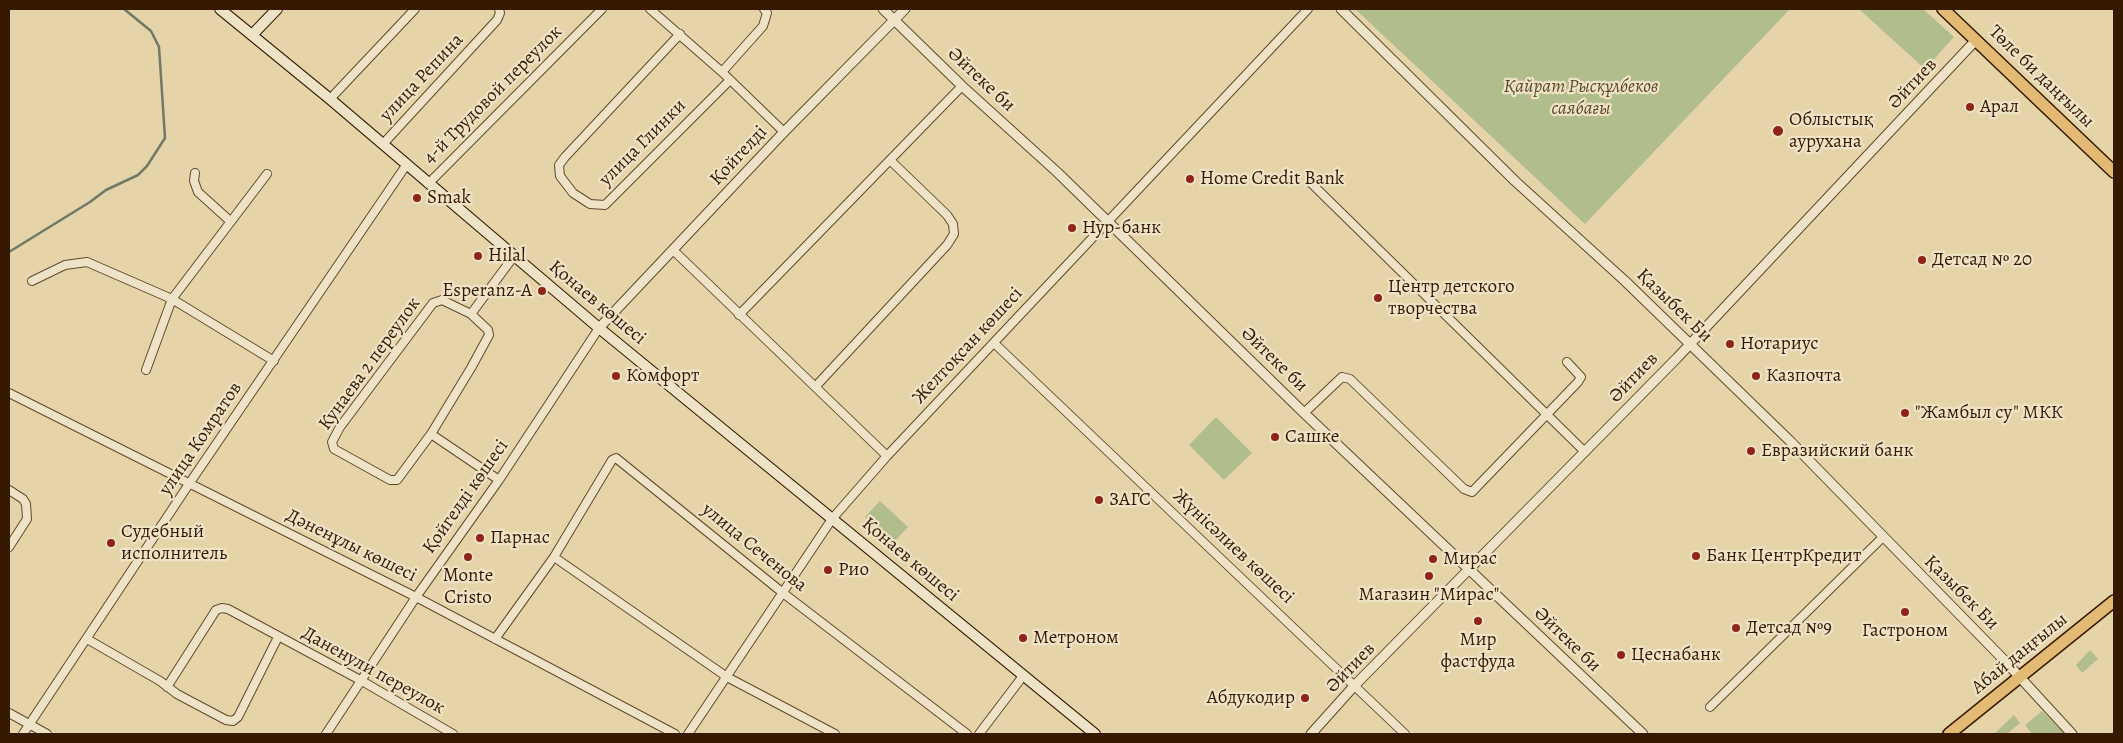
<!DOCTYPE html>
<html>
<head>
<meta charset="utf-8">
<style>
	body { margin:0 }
	#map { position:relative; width:2123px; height:743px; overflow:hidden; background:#e6d4a9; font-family:Alegreya,serif }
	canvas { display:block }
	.frame { position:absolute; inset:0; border:10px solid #361901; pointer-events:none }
</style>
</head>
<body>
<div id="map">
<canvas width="2123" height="743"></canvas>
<div class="frame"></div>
</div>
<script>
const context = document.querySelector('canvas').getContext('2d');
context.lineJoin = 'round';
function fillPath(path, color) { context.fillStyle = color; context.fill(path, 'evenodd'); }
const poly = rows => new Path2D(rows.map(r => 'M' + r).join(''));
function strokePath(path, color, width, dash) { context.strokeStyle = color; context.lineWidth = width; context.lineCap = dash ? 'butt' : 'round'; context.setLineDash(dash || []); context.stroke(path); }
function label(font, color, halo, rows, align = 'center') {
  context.font = font + ' Alegreya,serif'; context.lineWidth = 4.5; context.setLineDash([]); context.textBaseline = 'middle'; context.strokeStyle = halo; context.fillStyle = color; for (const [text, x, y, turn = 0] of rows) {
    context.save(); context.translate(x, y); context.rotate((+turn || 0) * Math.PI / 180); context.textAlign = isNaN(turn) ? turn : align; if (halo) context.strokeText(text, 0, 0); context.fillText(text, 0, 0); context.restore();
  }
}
fillPath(poly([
	[1355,9,1790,9,1585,224],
	[1859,9,1923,9,1954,37,1925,69],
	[1216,417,1252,453,1224,480,1189,445],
	[880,501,908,527,893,543,865,517],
	[2090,650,2098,659,2082,673,2076,665],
	[2042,711,2065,734,2032,734,2025,725],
	[2014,715,2020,723,2007,734,1994,734]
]), '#b1bd8b');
strokePath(poly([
	[9,252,90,202,106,190,138,175,147,166,165,138,159,47,151,31,124,9]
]), '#707867', 2.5);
const minor = poly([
	[650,9,722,72,784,132],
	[680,34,565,157,559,165,560,176,573,193,590,204,605,205,730,80],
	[722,72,763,26,767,13,764,9],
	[330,99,415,9],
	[383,144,497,20,500,13,499,9],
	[195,173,194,181,198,192,230,221],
	[1311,183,1585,452],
	[428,184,602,9],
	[673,250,887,456],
	[32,281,65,265,87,262,172,299,274,361],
	[442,300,471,314,488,330,489,335,471,368,431,434,397,480,390,480,334,449,332,442,340,427,433,303,442,300],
	[471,314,514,256],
	[739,315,962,86],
	[994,343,1405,734],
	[146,370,172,299,267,174],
	[816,386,947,245,954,234,953,224,947,215,891,161],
	[9,393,416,597,675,734],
	[1304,413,1342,377,1350,379,1464,489,1472,492,1578,382,1581,377,1567,362],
	[431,434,499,480],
	[9,490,23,499,26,504,27,519,9,547],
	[554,557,727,677,835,734],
	[87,639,160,681,177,694,226,720,233,721,238,717,278,637],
	[495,639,554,557,612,460,616,458,783,593,967,734],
	[167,687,216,610,222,608,228,609,362,681,453,734],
	[1710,707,1883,537],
	[9,713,47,734],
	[23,734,189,484,407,164],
	[326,734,416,597,499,480,599,328],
	[688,734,832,519,887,456,1308,9],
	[979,734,1023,676]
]);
const tertiary = poly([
	[883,9,962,86,1057,172,1304,413,1643,734],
	[1341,9,1515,181,1625,281,1791,442,2005,661,2072,734],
	[599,328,784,132,905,9],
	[1311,734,1355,685,1677,358,1976,40]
]);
const secondary = poly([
	[220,9,330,99,599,328,1095,734],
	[252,35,277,9]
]);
const primary = poly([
	[1943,9,2114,172],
	[1949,734,2114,601]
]);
strokePath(minor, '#62482b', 10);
strokePath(tertiary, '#62482b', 11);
strokePath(secondary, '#361901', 12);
strokePath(primary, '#361901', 14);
strokePath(minor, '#efe3c7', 8);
strokePath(tertiary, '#efe3c7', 9);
strokePath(secondary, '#efe3c7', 10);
strokePath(primary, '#e3ba74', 11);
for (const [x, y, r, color] of [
	[1970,107,5,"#8f2418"],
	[1778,131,6,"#8f2418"],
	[1190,179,5,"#8f2418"],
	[417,198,5,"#8f2418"],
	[1072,228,5,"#8f2418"],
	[478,256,5,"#8f2418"],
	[1922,260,5,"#8f2418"],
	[542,291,5,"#8f2418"],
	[1378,298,5,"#8f2418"],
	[1730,344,5,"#8f2418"],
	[616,376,5,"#8f2418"],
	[1756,376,5,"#8f2418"],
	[1905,413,5,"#8f2418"],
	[1275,437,5,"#8f2418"],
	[1751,451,5,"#8f2418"],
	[1099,500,5,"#8f2418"],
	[480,538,5,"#8f2418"],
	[111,543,5,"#8f2418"],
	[1696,556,5,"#8f2418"],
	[468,557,5,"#8f2418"],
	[1433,559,5,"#8f2418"],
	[828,570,5,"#8f2418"],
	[1429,576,5,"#8f2418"],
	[1905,612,5,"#8f2418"],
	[1478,621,5,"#8f2418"],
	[1736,628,5,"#8f2418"],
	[1023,638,5,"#8f2418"],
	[1621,655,5,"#8f2418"],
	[1305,698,5,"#8f2418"]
]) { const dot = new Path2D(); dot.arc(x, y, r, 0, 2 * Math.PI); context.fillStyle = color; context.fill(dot); strokePath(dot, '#efe3c7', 2); }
label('19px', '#361901', '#efe3c7', [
	["Төле би даңғылы",2041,77,44],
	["улица Репина",422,78,-47],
	["Әйтеке би",981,80,43],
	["Әйтиев",1913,84,-47],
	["4-й Трудовой переулок",493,95,-45],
	["улица Глинки",643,143,-45],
	["Қойгелді",739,156,-47],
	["Қонаев көшесі",597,303,40],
	["Қазыбек Би",1674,306,44],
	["Желтоқсан көшесі",968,346,-47],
	["Әйтеке би",1274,360,44],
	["Кунаева 2 переулок",370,364,-54],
	["Әйтиев",1634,378,-46],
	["улица Комратов",201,439,-56],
	["Қойгелді көшесі",466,497,-55],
	["Дәненұлы көшесі",351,546,26],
	["Жүнісәлиев көшесі",1233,547,43],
	["улица Сеченова",754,548,39],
	["Қонаев көшесі",910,560,40],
	["Қазыбек Би",1961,593,45],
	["Әйтеке би",1567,640,44],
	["Абай даңғылы",2020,654,-39],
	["Әйтиев",1351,668,-46],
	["Даненули переулок",373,671,29]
]);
label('italic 19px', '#5b4a2a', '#efe3c7', [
	["Қайрат Рысқұлбеков",1581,87],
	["саябағы",1581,109]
]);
label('19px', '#361901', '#efe3c7', [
	["Арал",1980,107],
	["Облыстық",1789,120],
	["аурухана",1789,142],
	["Home Credit Bank",1200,179],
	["Smak",427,198],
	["Нур-банк",1082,228],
	["Hilal",488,256],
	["Детсад № 20",1932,260],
	["Центр детского",1388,287],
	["творчества",1388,309],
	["Esperanz-A",532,291,"right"],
	["Нотариус",1740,344],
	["Комфорт",626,376],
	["Казпочта",1766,376],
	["\"Жамбыл су\" МКК",1915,413],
	["Сашке",1285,437],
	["Евразийский банк",1761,451],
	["ЗАГС",1109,500],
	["Судебный",121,532],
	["исполнитель",121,554],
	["Парнас",490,538],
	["Банк ЦентрКредит",1706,556],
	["Мирас",1443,559],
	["Рио",838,570],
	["Monte",468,576,"center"],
	["Cristo",468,598,"center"],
	["Магазин \"Мирас\"",1429,595,"center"],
	["Детсад №9",1746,628],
	["Гастроном",1905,631,"center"],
	["Метроном",1033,638],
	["Мир",1478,640,"center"],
	["фастфуда",1478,662,"center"],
	["Цеснабанк",1631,655],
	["Абдукодир",1295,698,"right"]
], 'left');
</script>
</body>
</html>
